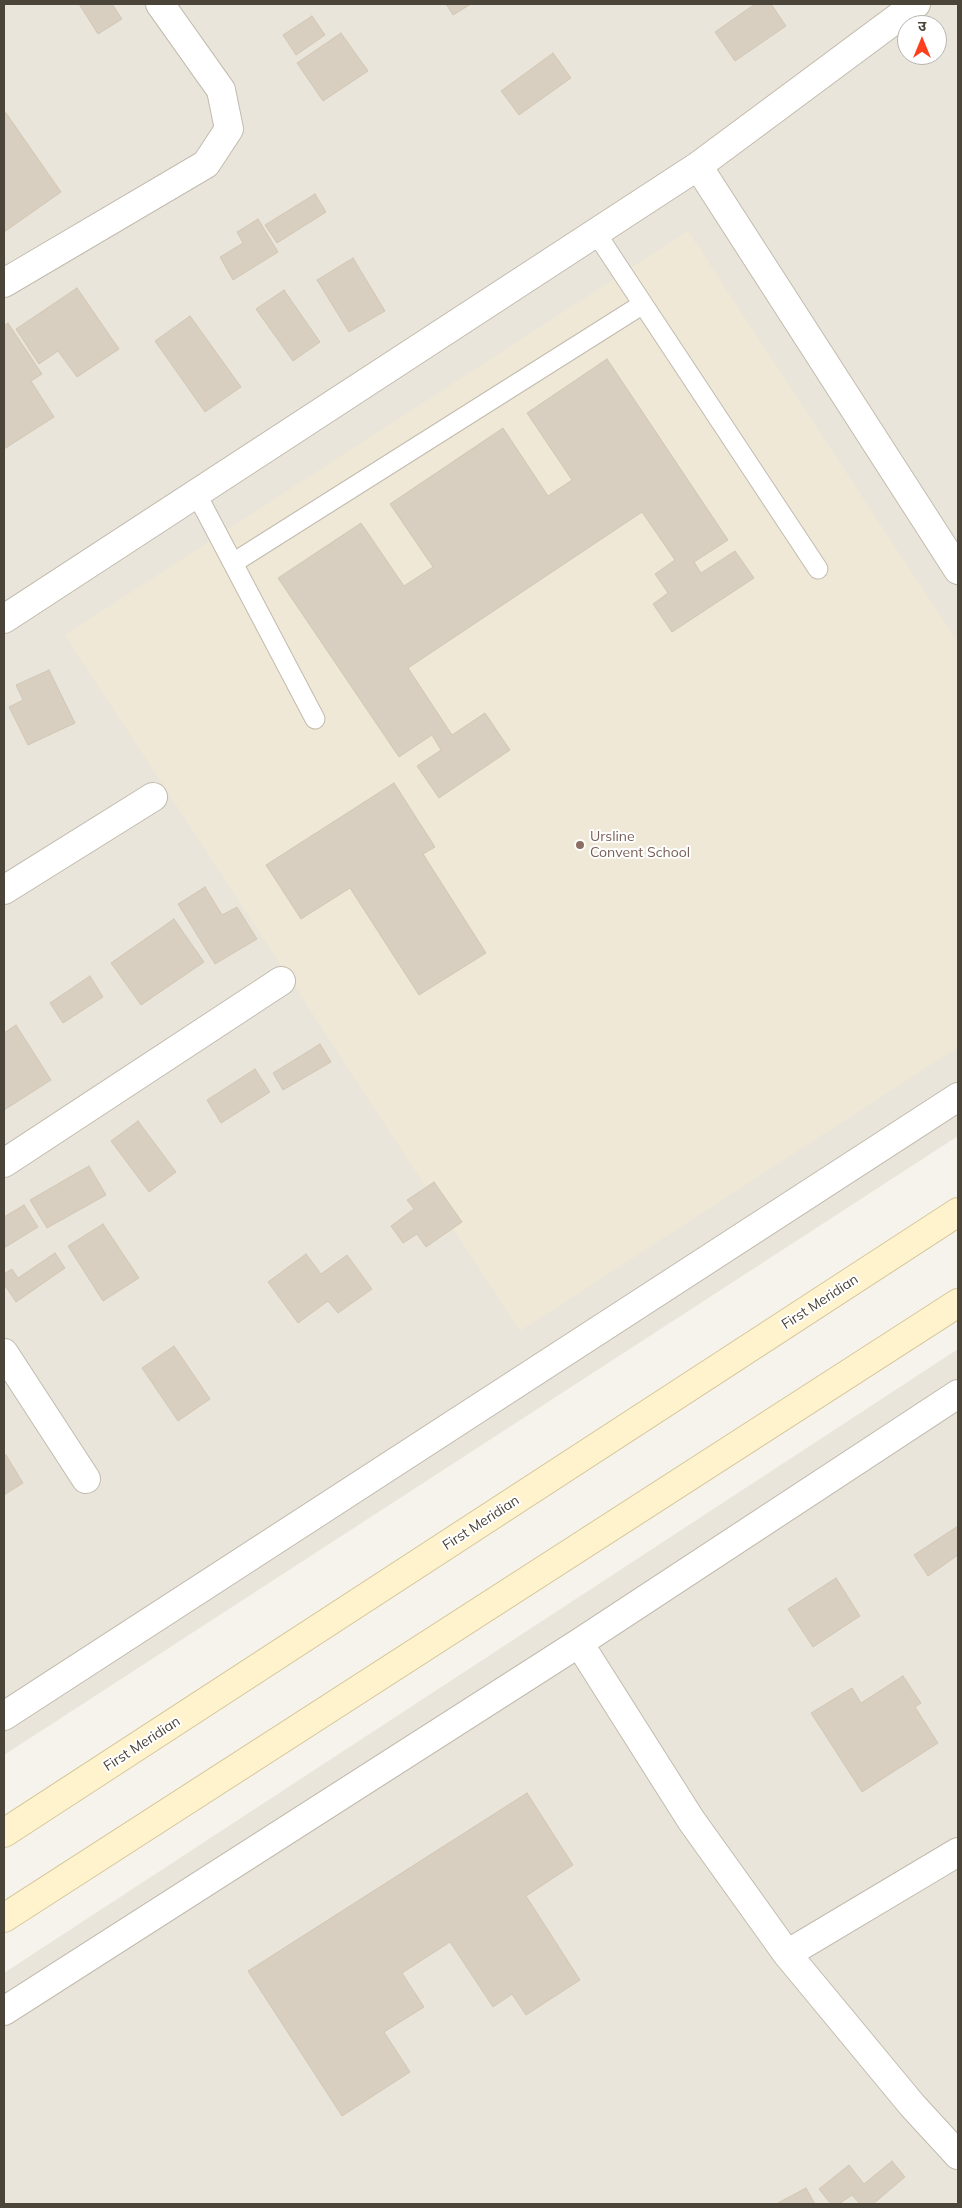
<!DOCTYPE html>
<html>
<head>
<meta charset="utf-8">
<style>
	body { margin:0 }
	#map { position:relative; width:962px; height:2208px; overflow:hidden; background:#f6f3ec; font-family:Mulish,"Noto Sans Devanagari",sans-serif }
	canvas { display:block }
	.frame { position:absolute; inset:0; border:5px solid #4b4439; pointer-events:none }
	.north { position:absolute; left:897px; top:15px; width:50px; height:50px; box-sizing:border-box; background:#fff; border:1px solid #b7b4b0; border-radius:50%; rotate:0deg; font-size:14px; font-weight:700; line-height:20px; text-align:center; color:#4b4439 }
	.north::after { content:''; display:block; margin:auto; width:18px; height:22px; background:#fc3f1d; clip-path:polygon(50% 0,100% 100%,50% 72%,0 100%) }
</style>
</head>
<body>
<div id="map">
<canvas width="962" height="2208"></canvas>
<div class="frame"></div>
<div class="north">उ</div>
</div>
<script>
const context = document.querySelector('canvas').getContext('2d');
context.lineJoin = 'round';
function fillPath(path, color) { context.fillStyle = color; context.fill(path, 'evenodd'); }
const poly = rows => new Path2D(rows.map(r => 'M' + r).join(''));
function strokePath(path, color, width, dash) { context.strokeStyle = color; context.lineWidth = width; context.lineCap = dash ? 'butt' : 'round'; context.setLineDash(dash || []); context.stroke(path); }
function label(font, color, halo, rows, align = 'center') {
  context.font = font + ' Mulish,sans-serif'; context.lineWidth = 4; context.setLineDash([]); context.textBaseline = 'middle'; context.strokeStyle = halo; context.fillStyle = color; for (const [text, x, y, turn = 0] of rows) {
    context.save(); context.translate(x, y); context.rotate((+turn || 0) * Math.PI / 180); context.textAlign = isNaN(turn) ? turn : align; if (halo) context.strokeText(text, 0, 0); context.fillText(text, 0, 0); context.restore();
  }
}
fillPath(poly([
	[4,4,958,4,958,1136,4,1755],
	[907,25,937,25,937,55,907,55],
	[958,1349,958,2204,4,2204,4,1973]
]), '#eae5da');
fillPath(poly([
	[688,231,958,643,958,1047,520,1331,65,635]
]), '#efe8d6');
const building = poly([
	[79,4,112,4,122,19,98,34,79,4],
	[446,4,471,4,453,15,446,4],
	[755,4,771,4,786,26,735,61,715,32,755,4],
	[312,16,325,35,296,55,283,35,312,16],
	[341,33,368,71,323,101,297,63,341,33],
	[553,53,571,78,519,115,501,91,553,53],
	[6,113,61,192,4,232,4,114,6,113],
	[315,194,326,212,277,243,265,225,315,194],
	[258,219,278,252,233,280,220,257,243,243,237,232,258,219],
	[353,258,385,311,349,332,317,280,353,258],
	[77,288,119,349,77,377,58,351,39,364,16,329,77,288],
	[284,290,320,342,293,361,256,309,284,290],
	[190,316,241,387,205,412,155,341,190,316],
	[8,323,42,374,31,381,54,417,4,449,4,326,8,323],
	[607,359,728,540,694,562,701,573,735,551,754,578,672,632,653,604,668,593,655,574,675,560,642,512,408,668,452,735,485,713,510,750,439,798,417,766,441,750,432,735,399,757,278,578,361,523,404,586,433,567,390,504,503,428,548,496,572,480,527,413,607,359],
	[49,670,75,723,28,745,9,707,23,700,16,685,49,670],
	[394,783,435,847,423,854,486,953,419,995,350,888,301,919,266,865,394,783],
	[205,887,222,915,237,907,257,939,215,964,178,904,205,887],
	[174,919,204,962,141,1005,111,963,174,919],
	[90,976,103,997,63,1023,50,1003,90,976],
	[16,1025,51,1080,4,1110,4,1033,16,1025],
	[320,1044,331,1062,283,1090,273,1073,320,1044],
	[255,1069,270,1092,221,1123,207,1100,255,1069],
	[138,1121,176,1172,149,1192,111,1141,138,1121],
	[89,1166,106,1195,47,1228,30,1200,89,1166],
	[434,1182,462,1222,426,1247,417,1234,403,1243,391,1226,414,1209,407,1200,434,1182],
	[24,1205,38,1227,4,1248,4,1217,24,1205],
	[103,1224,139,1278,103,1301,68,1246,103,1224],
	[55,1253,65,1268,16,1302,4,1284,4,1274,12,1269,18,1278,55,1253],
	[306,1254,321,1274,347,1255,372,1289,338,1313,328,1301,298,1323,268,1282,306,1254],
	[174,1346,210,1399,178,1421,142,1368,174,1346],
	[6,1455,23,1483,4,1495,4,1456,6,1455],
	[958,1526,958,1555,928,1576,914,1555,958,1526],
	[836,1578,860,1616,813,1647,788,1609,836,1578],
	[903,1676,921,1703,915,1707,938,1743,862,1792,811,1713,852,1688,861,1703,903,1676],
	[527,1793,573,1865,526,1896,580,1980,526,2015,512,1994,493,2007,450,1942,402,1973,424,2007,384,2032,410,2072,342,2116,248,1971,527,1793],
	[892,2161,905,2177,873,2204,860,2204,852,2195,839,2204,831,2204,819,2189,849,2165,864,2184,892,2161],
	[806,2188,815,2204,776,2204,806,2188]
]);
fillPath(building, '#d8cfc1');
strokePath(building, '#d3c7b4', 1);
const lane = poly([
	[596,233,818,569],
	[196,493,315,719],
	[233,563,643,304]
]);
const street = poly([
	[698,166,958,570],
	[4,283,206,164,229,129,221,90,160,4],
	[4,619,698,166,916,4],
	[4,890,153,797],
	[4,1163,281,981],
	[4,1353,86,1479],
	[579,1643,691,1820,787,1954,912,2105,958,2155],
	[4,1716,958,1097],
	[787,1954,958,1852],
	[4,2011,579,1643,958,1394]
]);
const secondary = poly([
	[4,1833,958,1212],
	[4,1918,958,1303]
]);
strokePath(lane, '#c2bbae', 21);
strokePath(street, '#c2bbae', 30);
strokePath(secondary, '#d6c79b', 30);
strokePath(lane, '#fff', 19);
strokePath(street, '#fff', 28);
strokePath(secondary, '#fff3cd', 28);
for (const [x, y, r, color] of [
	[580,845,5,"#8d6e63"]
]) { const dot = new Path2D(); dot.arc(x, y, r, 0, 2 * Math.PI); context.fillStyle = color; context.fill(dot); strokePath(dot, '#fff', 2); }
label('14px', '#785e54', '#fff', [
	["Ursline",590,837],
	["Convent School",590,853]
], 'left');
label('14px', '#4b4439', '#fff', [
	["First Meridian",820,1302,-33],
	["First Meridian",481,1523,-33],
	["First Meridian",142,1744,-33]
]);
</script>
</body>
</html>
